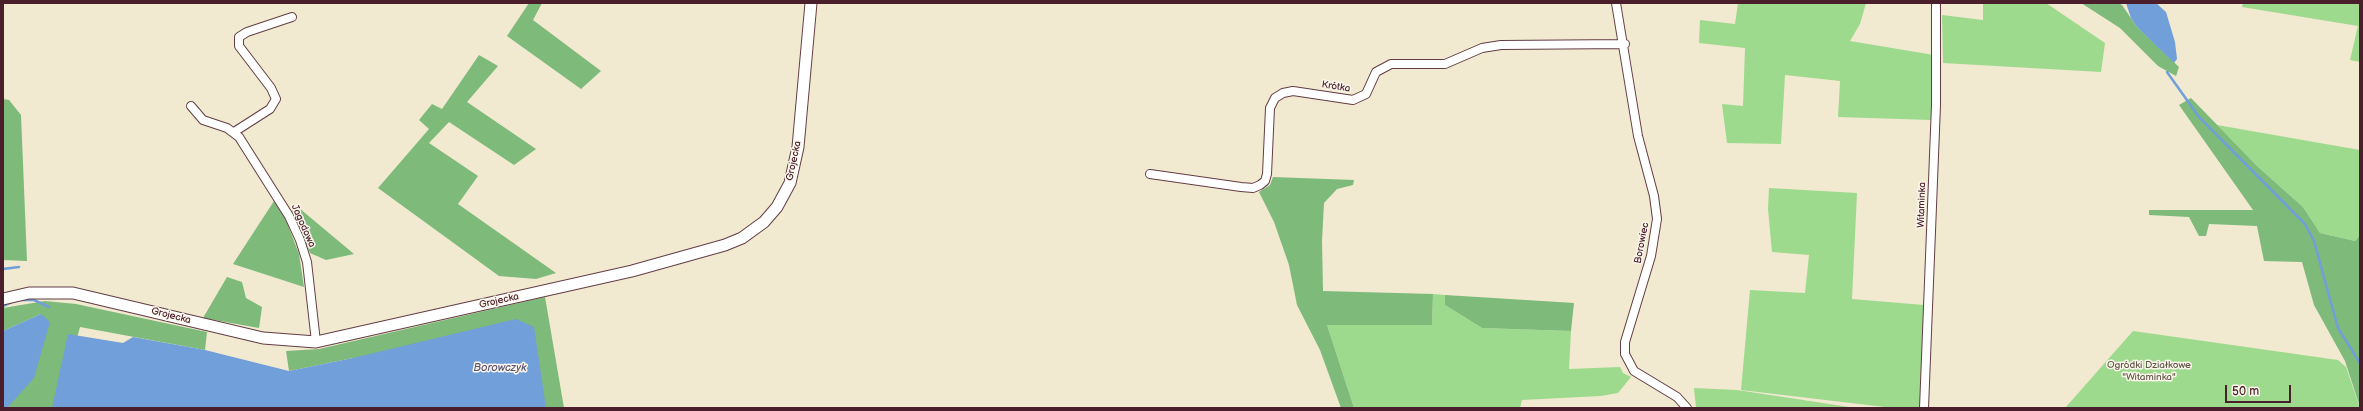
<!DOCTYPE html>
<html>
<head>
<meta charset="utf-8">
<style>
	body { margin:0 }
	#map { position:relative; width:2363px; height:411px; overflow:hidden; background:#f1e9d0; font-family:"Balsamiq Sans",sans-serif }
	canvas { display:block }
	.frame { position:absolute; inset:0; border:4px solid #4a1f2b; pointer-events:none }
	.scale { position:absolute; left:2225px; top:385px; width:66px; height:18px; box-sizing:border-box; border:2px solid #4a1f2b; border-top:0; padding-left:5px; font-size:12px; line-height:14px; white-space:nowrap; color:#4a1f2b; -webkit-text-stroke:3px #fbf7ec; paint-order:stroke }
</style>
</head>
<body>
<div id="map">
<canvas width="2363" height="411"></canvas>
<div class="frame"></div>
<div class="scale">50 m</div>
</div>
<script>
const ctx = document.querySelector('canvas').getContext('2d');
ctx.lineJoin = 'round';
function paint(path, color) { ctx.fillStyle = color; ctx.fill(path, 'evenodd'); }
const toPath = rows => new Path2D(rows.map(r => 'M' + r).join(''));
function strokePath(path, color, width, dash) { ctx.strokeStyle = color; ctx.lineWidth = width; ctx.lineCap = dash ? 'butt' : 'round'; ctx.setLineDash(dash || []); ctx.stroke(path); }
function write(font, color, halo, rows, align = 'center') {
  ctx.font = font + ' "Balsamiq Sans",sans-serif'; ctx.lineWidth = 3; ctx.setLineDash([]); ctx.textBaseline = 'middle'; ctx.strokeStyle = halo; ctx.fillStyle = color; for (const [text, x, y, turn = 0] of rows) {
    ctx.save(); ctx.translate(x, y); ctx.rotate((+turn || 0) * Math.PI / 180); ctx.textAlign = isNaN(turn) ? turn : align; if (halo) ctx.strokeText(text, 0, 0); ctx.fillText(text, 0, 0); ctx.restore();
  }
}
const green = toPath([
	[1738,3,1866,3,1860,24,1850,41,1934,55,1931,120,1838,117,1840,81,1785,75,1781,144,1727,143,1722,104,1743,106,1745,48,1699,43,1700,20,1735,24],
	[1983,3,2046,3,2105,43,2101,72,1943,63,1942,15,1983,20],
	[2243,3,2360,3,2360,62,2350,60,2358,26,2242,7],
	[2217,125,2360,150,2360,235,2355,241,2320,233,2303,207,2257,166],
	[1769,188,1857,193,1852,299,1924,305,1921,408,1893,408,1741,390,1750,290,1805,293,1809,255,1772,252,1768,209],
	[1433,294,1445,295,1445,305,1482,328,1571,331,1569,369,1620,367,1623,373,1631,377,1618,393,1601,396,1522,400,1520,408,1354,408,1327,325,1432,325],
	[2133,331,2338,360,2346,367,2360,408,2065,408],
	[1694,388,1737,390,1856,408,1696,408]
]);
const forest = toPath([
	[529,3,542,3,533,20,601,71,581,89,507,36],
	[2081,3,2119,3,2122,5,2137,27,2179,67,2176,76,2158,66,2120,28],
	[479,55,498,66,467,102,536,149,514,165,449,122,429,143,478,176,458,204,556,273,536,279,499,276,378,188,429,129,419,120,432,104,442,109],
	[2191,98,2257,166,2303,207,2320,233,2355,241,2360,235,2360,407,2345,361,2314,305,2302,262,2264,261,2257,226,2209,224,2206,236,2199,236,2189,217,2149,215,2149,210,2253,210,2179,105],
	[3,99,9,100,21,115,27,261,3,260],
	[1273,177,1354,180,1353,185,1337,189,1324,203,1322,241,1323,291,1433,294,1432,325,1327,325,1354,408,1341,408,1320,350,1297,305,1289,265,1274,222,1259,192,1270,185],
	[274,201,286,220,299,254,304,287,233,264],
	[299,208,354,254,326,260,310,253,292,211],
	[227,277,242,282,246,298,262,307,259,328,203,318],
	[1445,295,1574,303,1571,331,1482,328,1445,305],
	[545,297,564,408,543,408,353,358,289,371,286,351,319,349],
	[45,301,76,304,207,332,205,350,80,327,58,408,7,408,41,314,3,331,3,308]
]);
const water = toPath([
	[2126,3,2156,3,2166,12,2175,42,2177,59,2174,63,2137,27,2131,18],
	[41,314,50,322,34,378,7,408,3,408,3,331],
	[516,319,534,327,546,408,52,408,68,334,123,343,133,337,205,350,289,371,353,358]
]);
const stream = toPath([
	[2167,72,2199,117,2305,224,2314,241,2338,328,2360,363],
	[3,269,19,267],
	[21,300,34,300,49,307],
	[3,306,12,302]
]);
const street = toPath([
	[1616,3,1638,136,1654,196,1657,219,1651,256,1625,342,1625,354,1634,371,1677,397,1687,408],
	[191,106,203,120,227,128,239,137,289,216,300,240,307,262,316,342],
	[234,132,270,109,276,99,271,88,239,46,239,37,247,32,292,17],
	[1150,174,1241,187,1253,188,1260,185,1265,181,1267,174,1270,108,1275,98,1283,93,1293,91,1353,100,1366,94,1376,72,1391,64,1445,64,1482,48,1501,45,1625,44],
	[1924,408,1936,105,1936,3]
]);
const secondary = toPath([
	[3,299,29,293,73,293,263,338,316,342,632,271,725,245,742,238,764,222,777,207,790,183,798,147,811,3]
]);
const streetNames = [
	["Krótka",1336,87,9],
	["Grojecka",794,161,-78],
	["Witaminka",1922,205,-88],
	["Jagodowa",303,226,66],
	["Borowiec",1642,243,-79],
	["Grojecka",499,301,-13],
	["Grojecka",171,316,14]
];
const parkNames = [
	["Ogródki Działkowe",2149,365],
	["\"Witaminka\"",2149,377]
];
const waterNames = [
	["Borowczyk",500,368]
];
paint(green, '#9eda8e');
paint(forest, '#7eba79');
paint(water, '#709fd9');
strokePath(stream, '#709fd9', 2.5);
strokePath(street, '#633d44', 10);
strokePath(secondary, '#633d44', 13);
strokePath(street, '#fff', 8);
strokePath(secondary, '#fff', 11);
write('10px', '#4a1f2b', '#fbf7ec', streetNames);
write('10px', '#635749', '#fbf7ec', parkNames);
write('italic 11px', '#595271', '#fbf7ec', waterNames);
</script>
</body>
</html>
